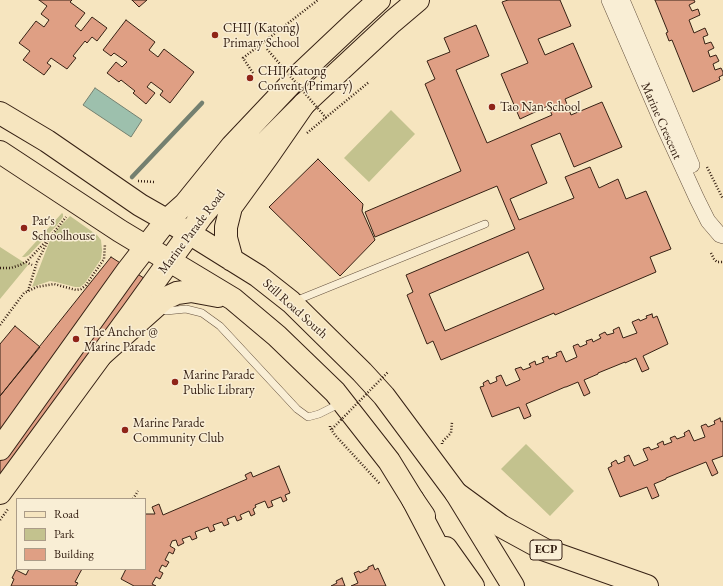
<!DOCTYPE html>
<html>
<head>
<meta charset="utf-8">
<style>
	body { margin:0 }
	#map { position:relative; width:723px; height:586px; overflow:hidden; background:#f6e5bf; font-family:"EB Garamond",serif }
	canvas { display:block }
	.legend { position:absolute; left:16px; top:498px; width:130px; height:72px; box-sizing:border-box; background:#f9eed5; border:1px solid #ab9c88; margin:0; padding:5px 7px; list-style:none; font-size:12px; color:#362114 }
	.legend li { display:flex; align-items:center; gap:8px; height:20px }
	.legend b { width:20px; border:1px solid #ab9c88 }
</style>
</head>
<body>
<div id="map">
<canvas width="723" height="586"></canvas>
<ul class="legend">
<li><b style="height:5px;background:#f6e5bf"></b>Road</li>
<li><b style="height:11px;background:#c3c28e"></b>Park</li>
<li><b style="height:11px;background:#df9f84"></b>Building</li>
</ul>
</div>
<script>
const ctx = document.querySelector('canvas').getContext('2d');
ctx.lineJoin = 'round';
function paint(path, color) { ctx.fillStyle = color; ctx.fill(path, 'evenodd'); }
const toPath = rows => new Path2D(rows.map(r => 'M' + r).join(''));
function strokePath(path, color, width, dash) { ctx.strokeStyle = color; ctx.lineWidth = width; ctx.lineCap = dash ? 'butt' : 'round'; ctx.setLineDash(dash || []); ctx.stroke(path); }
function write(font, color, halo, rows, align = 'center') {
  ctx.font = font + ' "EB Garamond",serif'; ctx.lineWidth = 3; ctx.setLineDash([]); ctx.textBaseline = 'middle'; ctx.strokeStyle = halo; ctx.fillStyle = color; for (const [text, x, y, turn = 0] of rows) {
    ctx.save(); ctx.translate(x, y); ctx.rotate((+turn || 0) * Math.PI / 180); ctx.textAlign = isNaN(turn) ? turn : align; if (halo) ctx.strokeText(text, 0, 0); ctx.fillText(text, 0, 0); ctx.restore();
  }
}
const green = toPath([
	[391,110,415,134,369,182,344,158],
	[62,213,63,214,63,217,57,225,29,255,25,257,22,257],
	[70,216,97,235,101,240,102,250,101,259,85,283,80,287,75,287,56,282,50,281,32,287,52,235],
	[0,247,28,265,0,299],
	[526,444,574,491,550,516,501,469]
]);
const water = toPath([
	[95,88,142,120,131,137,83,105,95,88]
]);
const stream = toPath([
	[132,177,202,103]
]);
const building = toPath([
	[39,0,72,0,70,2,85,13,75,26,81,31,92,17,107,28,97,41,92,37,87,43,85,41,73,56,76,58,67,69,51,58,47,63,51,66,44,75,23,60,30,51,19,43,36,21,44,27,49,20,41,14,47,6,39,0],
	[132,0,147,0,139,7,132,0],
	[508,0,560,0,571,26,538,39,545,55,573,43,592,87,565,99,571,115,602,102,622,147,574,167,560,133,531,145,547,183,510,199,519,220,574,198,565,177,590,167,599,188,618,179,626,199,646,191,671,249,650,257,656,272,555,315,554,313,441,360,433,341,427,344,407,295,413,292,406,275,515,229,497,186,375,237,365,212,461,171,425,84,435,79,427,61,450,52,444,38,476,25,489,56,456,70,487,143,552,115,548,106,520,119,501,74,528,63,502,2,508,0],
	[528,252,544,289,445,331,429,294,528,252],
	[655,0,694,0,695,2,689,5,692,11,698,9,700,15,689,20,694,33,705,28,708,35,703,37,705,44,711,42,714,48,708,51,710,57,716,55,719,61,713,64,715,70,721,68,723,72,723,75,719,77,720,80,693,92,672,40,669,41,666,33,668,32,655,0],
	[126,20,155,42,149,50,158,57,164,49,194,72,170,103,160,95,163,91,151,82,147,87,155,93,146,104,133,93,135,91,121,80,119,82,107,73,116,62,122,67,127,62,114,53,111,56,103,50,126,20],
	[318,159,363,204,362,211,375,240,340,276,269,207,318,159],
	[111,257,150,282,0,480,0,396,111,257],
	[652,314,653,318,657,316,668,344,643,356,649,369,642,372,636,358,625,363,625,362,598,373,598,374,584,380,590,393,584,396,578,382,566,387,565,387,526,404,531,416,524,419,519,407,492,417,480,387,484,386,483,383,488,380,490,384,497,381,496,377,501,375,506,386,520,380,515,369,521,367,523,370,531,367,529,364,535,361,536,365,544,362,542,358,548,356,549,359,557,356,556,353,561,351,566,362,577,357,573,346,578,344,580,347,587,344,586,341,592,339,593,342,601,338,599,335,605,332,607,335,614,333,613,330,619,327,623,338,637,333,632,322,639,319,640,321,647,318,646,316,652,314],
	[15,326,40,347,0,396,0,344,15,326],
	[720,418,721,422,723,421,723,456,712,460,718,473,712,476,706,462,666,478,666,479,654,484,659,496,652,499,647,487,620,497,608,468,612,466,611,463,616,460,618,464,625,461,624,457,629,455,634,466,648,460,643,449,649,447,651,450,659,447,657,444,663,441,664,445,672,442,670,438,675,436,677,439,685,436,684,433,689,430,694,441,705,437,701,426,706,424,708,427,715,424,714,421,720,418],
	[279,466,290,493,285,495,287,500,283,502,281,497,271,501,273,506,268,508,265,501,255,505,256,507,253,509,255,514,251,516,249,511,240,515,242,519,237,521,235,516,227,519,229,524,224,526,222,522,213,525,215,530,210,532,208,527,195,532,197,538,192,540,190,536,182,539,184,543,178,546,176,540,172,541,170,546,175,549,173,554,169,552,165,560,169,562,166,567,162,565,159,571,163,573,160,579,156,577,152,584,156,586,134,586,121,579,126,569,145,569,145,514,155,514,152,507,159,504,163,515,247,479,245,475,251,472,253,477,279,466],
	[373,565,375,570,378,568,386,586,351,586,358,583,354,573,359,571,360,573,368,569,368,567,373,565],
	[29,569,82,569,75,582,78,583,76,586,11,586,14,579,12,578,16,570,26,575,29,569],
	[342,578,345,586,331,586,337,583,336,581,342,578]
]);
const path = toPath([
	[253,73,243,58,318,0],
	[307,133,369,82],
	[707,167,723,199],
	[138,181,155,182],
	[711,253,714,259,717,262,723,262],
	[26,262,32,265],
	[0,268,11,268,20,265,26,262,33,255,51,236,66,217],
	[28,291,37,262,49,239],
	[0,325,24,293,37,287,54,284,76,290,81,289,86,285,104,259,105,244],
	[330,426,330,428,335,435,380,484],
	[442,444,442,442,451,433,452,422],
	[133,499,138,491],
	[0,520,8,509]
]);
const service = toPath([
	[295,301,485,224],
	[166,311,186,309,202,313,220,326,297,409,308,417,319,414,341,403]
]);
const minor = toPath([
	[609,0,664,127,697,199,708,221,720,235,723,236],
	[622,0,692,165]
]);
const primary = toPath([
	[0,449,128,270,166,221,185,204,232,146,301,73,355,22,379,0],
	[0,493,132,313,201,217,251,157,304,104,392,22,418,0]
]);
const trunk = toPath([
	[0,113,47,141,140,205,189,233,258,276,291,302,362,372,384,396,456,493,513,586],
	[0,152,120,231,233,299,277,336,335,392,389,461,413,500,424,516],
	[232,260,226,238,226,227,231,207,268,156,304,104],
	[100,356,164,299,177,293,191,291,218,296],
	[446,548,473,586]
]);
const motorway = toPath([
	[456,493,501,526,545,550,647,586],
	[413,500,458,586]
]);
const pathBridge = toPath([
	[267,49,327,119],
	[332,429,388,372]
]);
const markers = [
	[215,35,4,"#8f2418"],
	[250,78,4,"#8f2418"],
	[492,107,4,"#8f2418"],
	[24,228,4,"#8f2418"],
	[76,339,4,"#8f2418"],
	[175,382,4,"#8f2418"],
	[125,430,4,"#8f2418"]
];
const shields = [
	[546,550,32]
];
const shieldNames = [
	["ECP",546,550]
];
const poiNames = [
	["CHIJ (Katong)",223,28],
	["Primary School",223,43],
	["CHIJ Katong",258,71],
	["Convent (Primary)",258,86],
	["Tao Nan School",500,107],
	["Pat's",32,221],
	["Schoolhouse",32,236],
	["The Anchor @",84,332],
	["Marine Parade",84,347],
	["Marine Parade",183,375],
	["Public Library",183,390],
	["Marine Parade",133,423],
	["Community Club",133,438]
];
const streetNames = [
	["Marine Crescent",661,121,66],
	["Marine Parade Road",192,232,-53],
	["Still Road South",295,309,42]
];
paint(green, '#c3c28e');
paint(water, '#9dc0ad');
strokePath(water, '#748070', 1);
strokePath(stream, '#748070', 4.5);
paint(building, '#df9f84');
strokePath(building, '#362114', 1);
strokePath(service, '#66523f', 8);
strokePath(minor, '#66523f', 16);
strokePath(primary, '#362114', 24);
strokePath(trunk, '#362114', 24);
strokePath(motorway, '#362114', 24);
strokePath(path, '#362114', 2.5, [1, 2]);
strokePath(service, '#f9eed5', 7);
strokePath(minor, '#f9eed5', 15);
strokePath(primary, '#f6e5bf', 22);
strokePath(trunk, '#f6e5bf', 22);
strokePath(motorway, '#f6e5bf', 22);
strokePath(pathBridge, '#362114', 2.5, [1, 2]);
for (const [x, y, r, color] of markers) { const dot = new Path2D(); dot.arc(x, y, r, 0, 2 * Math.PI); ctx.fillStyle = color; ctx.fill(dot); strokePath(dot, '#f9eed5', 1.5); }
for (const [x, y, w] of shields) { const box = new Path2D(); box.roundRect(x - w / 2, y - 10, w, 20, 3); ctx.fillStyle = '#f9eed5'; ctx.fill(box); strokePath(box, '#362114', 1); }
write('bold 12px', '#362114', null, shieldNames);
write('13px', '#362114', '#f9eed5', poiNames, 'left');
write('13px', '#362114', '#f9eed5', streetNames);
</script>
</body>
</html>
